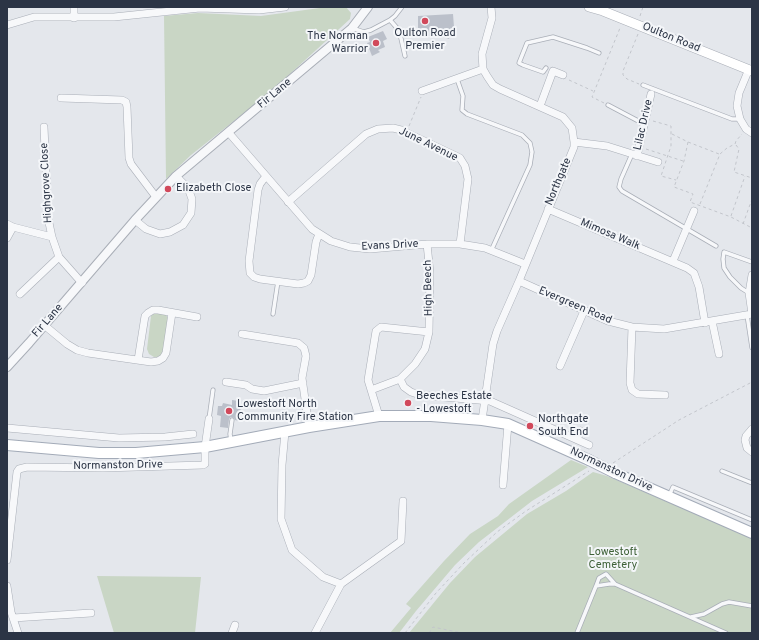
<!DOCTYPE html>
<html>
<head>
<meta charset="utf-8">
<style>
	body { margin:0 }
	#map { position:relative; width:759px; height:640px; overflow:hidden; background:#e4e7ec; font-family:Overpass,sans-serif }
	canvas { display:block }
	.frame { position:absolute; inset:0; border:8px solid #2b3445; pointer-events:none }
</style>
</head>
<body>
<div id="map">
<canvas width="759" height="640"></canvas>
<div class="frame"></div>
</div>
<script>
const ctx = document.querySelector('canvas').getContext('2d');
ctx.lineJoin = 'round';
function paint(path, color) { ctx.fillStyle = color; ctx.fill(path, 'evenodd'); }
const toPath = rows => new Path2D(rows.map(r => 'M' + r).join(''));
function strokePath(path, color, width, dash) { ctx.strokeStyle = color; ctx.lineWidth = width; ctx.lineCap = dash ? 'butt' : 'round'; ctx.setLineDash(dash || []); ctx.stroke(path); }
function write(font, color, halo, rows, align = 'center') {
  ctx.font = font + ' Overpass,sans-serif'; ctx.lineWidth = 4; ctx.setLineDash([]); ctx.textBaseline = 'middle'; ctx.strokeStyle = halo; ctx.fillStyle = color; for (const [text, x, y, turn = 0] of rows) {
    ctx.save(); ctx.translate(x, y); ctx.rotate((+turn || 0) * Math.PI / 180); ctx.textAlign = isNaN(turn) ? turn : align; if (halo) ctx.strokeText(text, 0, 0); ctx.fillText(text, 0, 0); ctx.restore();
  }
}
const green = toPath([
	[327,7,346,7,351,13,350,19,268,94,191,155,166,179,164,16,198,13,261,16],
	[155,313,165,314,169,319,164,351,160,356,157,357,154,357,149,354,147,349,151,316],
	[571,460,588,467,532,501,479,542,455,565,416,611,399,633,390,633,411,608,406,604,444,561,470,534,498,516,509,504],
	[593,472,607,476,752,538,752,633,409,633,450,583,475,557,527,514,566,491],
	[97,576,201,577,195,633,114,633]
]);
const building = toPath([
	[453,14,454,27,449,39,441,36,418,36,418,16],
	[383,31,387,39,383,41,385,47,378,50,380,52,372,56,367,43,370,42,368,37],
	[232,400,239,401,238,405,241,406,239,421,235,420,234,418,231,417,229,419,228,428,220,427,221,416,217,415,218,406,222,406,223,403,232,405]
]);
const path = toPath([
	[640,16,643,7],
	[638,34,623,71,623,75,627,79,639,84],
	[569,80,593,91],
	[604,103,592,97,620,28],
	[653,121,671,126,671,146,661,176,676,180],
	[409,126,421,97],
	[672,134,688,142,719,154],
	[688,142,684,161,674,187,693,194,690,202,731,217,752,228],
	[736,145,739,149,734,172,752,178],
	[646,149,683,161],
	[700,204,720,154,727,148,735,144,736,141,742,134],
	[731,216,745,176],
	[743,224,752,199],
	[613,463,679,420,752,382],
	[405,633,436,593,464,563,497,532,526,511,589,471],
	[429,633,433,627,462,633]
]);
const service = toPath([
	[390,20,397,28,400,34,405,56],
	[352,28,364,32,371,30,390,20,395,16,402,7],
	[546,68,543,72,523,65,519,63,527,43,553,37,587,48,599,53],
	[457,79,463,96,462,110,467,114,522,135,530,143,532,152,530,165,491,251],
	[643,85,732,119,740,119],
	[608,105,644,124],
	[632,154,621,179,619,187,622,191,716,246],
	[749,293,741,288,730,277,724,268,723,259,724,252,752,262],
	[273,314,278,281],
	[747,315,752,348],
	[209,419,213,390],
	[231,441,230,434,232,420],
	[722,471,752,483],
	[669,496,673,487,752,520],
	[596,586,599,578,606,574,615,584],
	[691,617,704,614,722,604,729,602,752,606],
	[577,633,596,586,609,584,615,584,726,633]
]);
const minor = toPath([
	[74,7,74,18],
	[7,25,34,17,114,17,200,8,259,10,285,7],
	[749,69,739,93,737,106,740,119,746,129,752,133],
	[422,91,483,69],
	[61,98,122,100,126,102,127,107,129,158,131,164,156,197],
	[540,106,553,71,563,75],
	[44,127,48,218,52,237,59,257,82,283],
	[229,133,312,229,331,241,350,247,370,249,427,244,460,244,485,248,525,264],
	[574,142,607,146,658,162],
	[637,156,651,94],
	[266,176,260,184,258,190,249,261,250,273,254,277,260,279,298,284,304,283,308,281,311,275,316,242,319,234],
	[288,202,366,134,378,129,393,128,401,130,454,155,460,158,465,166,468,179,460,244],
	[548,209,687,268,694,273,699,287,705,323],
	[135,220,146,229,160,234,170,232,183,225,191,213,192,199,188,188,176,176],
	[7,224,13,227,52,237],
	[7,238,13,227],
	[673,261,694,211],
	[519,281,608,321,632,327,664,329,752,314],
	[20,294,59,257],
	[752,314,749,293,752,275],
	[712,321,719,354],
	[44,325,67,344,77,350,88,353,151,362,158,361,163,358,166,353,172,313],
	[632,327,630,383,632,390,638,394,665,395],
	[242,334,298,343,304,348,306,356,302,378,309,427],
	[138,360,145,316,148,313,153,310,158,310,197,317],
	[560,366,584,311],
	[400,379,404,387,411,392,420,395,490,401,589,445],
	[226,382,246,385,252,389,264,391,303,383],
	[371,390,400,379,415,364,425,349,429,332,430,273,427,244],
	[379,416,368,380,376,331,381,327,429,332],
	[482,420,493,344,497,331,519,281,574,147,574,142,572,128,563,117,500,89,493,85,487,76,483,69,482,54,492,18,491,7],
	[7,428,119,438,165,437,193,434],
	[752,429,746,436,745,440,747,448,752,452],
	[285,432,282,465,281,519,292,550,323,577,341,584,401,541,403,501],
	[577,439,581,431],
	[503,485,508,424],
	[7,560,17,472,19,469,27,467,103,468,203,465,205,464,205,447,209,419],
	[7,586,11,612,18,633],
	[13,618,91,613],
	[232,633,235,625],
	[315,633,341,584]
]);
const tertiary = toPath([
	[7,367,29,343,135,220,176,176,352,28,368,7]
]);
const secondary = toPath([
	[589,7,603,11,752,71]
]);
const primary = toPath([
	[7,445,99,453,136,453,205,447,309,427,379,416,431,416,482,420,508,424,589,460],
	[615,473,752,533]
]);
const primaryBridge = toPath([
	[589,460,615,473]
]);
const markers = [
	[425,21,4,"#d1495b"],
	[376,43,4,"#d1495b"],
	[168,189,4,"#d1495b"],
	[408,403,4,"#d1495b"],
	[229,411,4,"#d1495b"],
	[530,426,4,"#d1495b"]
];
const poiNames = [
	["Oulton Road",425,34,"center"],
	["Premier",425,47,"center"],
	["The Norman",368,37,"right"],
	["Warrior",368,50,"right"],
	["Elizabeth Close",176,189],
	["Beeches Estate",416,397],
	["- Lowestoft",416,410],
	["Lowestoft North",237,405],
	["Community Fire Station",237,418],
	["Northgate",538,420],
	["South End",538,433]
];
const streetNames = [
	["Oulton Road",671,38,22],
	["Fir Lane",275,94,-40],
	["Lilac Drive",644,125,-77],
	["June Avenue",428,145,26],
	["Northgate",559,182,-67],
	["Highgrove Close",47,183,-93],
	["Mimosa Walk",610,235,23],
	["Evans Drive",390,246,-3],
	["High Beech",429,288,-91],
	["Evergreen Road",575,306,23],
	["Fir Lane",48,321,-49],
	["Normanston Drive",118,466,-1],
	["Normanston Drive",611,470,25]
];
const parkNames = [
	["Lowestoft",613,553],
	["Cemetery",613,566]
];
paint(green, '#c9d6c5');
paint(building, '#bbc0ca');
strokePath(service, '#a9aeb7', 5);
strokePath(minor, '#a9aeb7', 8);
strokePath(tertiary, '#a9aeb7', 10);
strokePath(secondary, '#a9aeb7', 10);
strokePath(primary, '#a3abb8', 12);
strokePath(path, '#c2c5cb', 1, [3, 3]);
strokePath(service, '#f7f8fa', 3.5);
strokePath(minor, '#f7f8fa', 7);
strokePath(tertiary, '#f7f8fa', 8);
strokePath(secondary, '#fff', 9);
strokePath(primary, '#fff', 10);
strokePath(primaryBridge, '#a3abb8', 12, []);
strokePath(primaryBridge, '#fff', 10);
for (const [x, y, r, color] of markers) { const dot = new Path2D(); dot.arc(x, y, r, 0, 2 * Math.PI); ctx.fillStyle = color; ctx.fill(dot); strokePath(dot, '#f4f6f9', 1.5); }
write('11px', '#2b3445', '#f4f6f9', poiNames, 'left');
write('11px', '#2b3445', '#f4f6f9', streetNames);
write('11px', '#3f6138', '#f4f6f9', parkNames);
</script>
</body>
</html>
